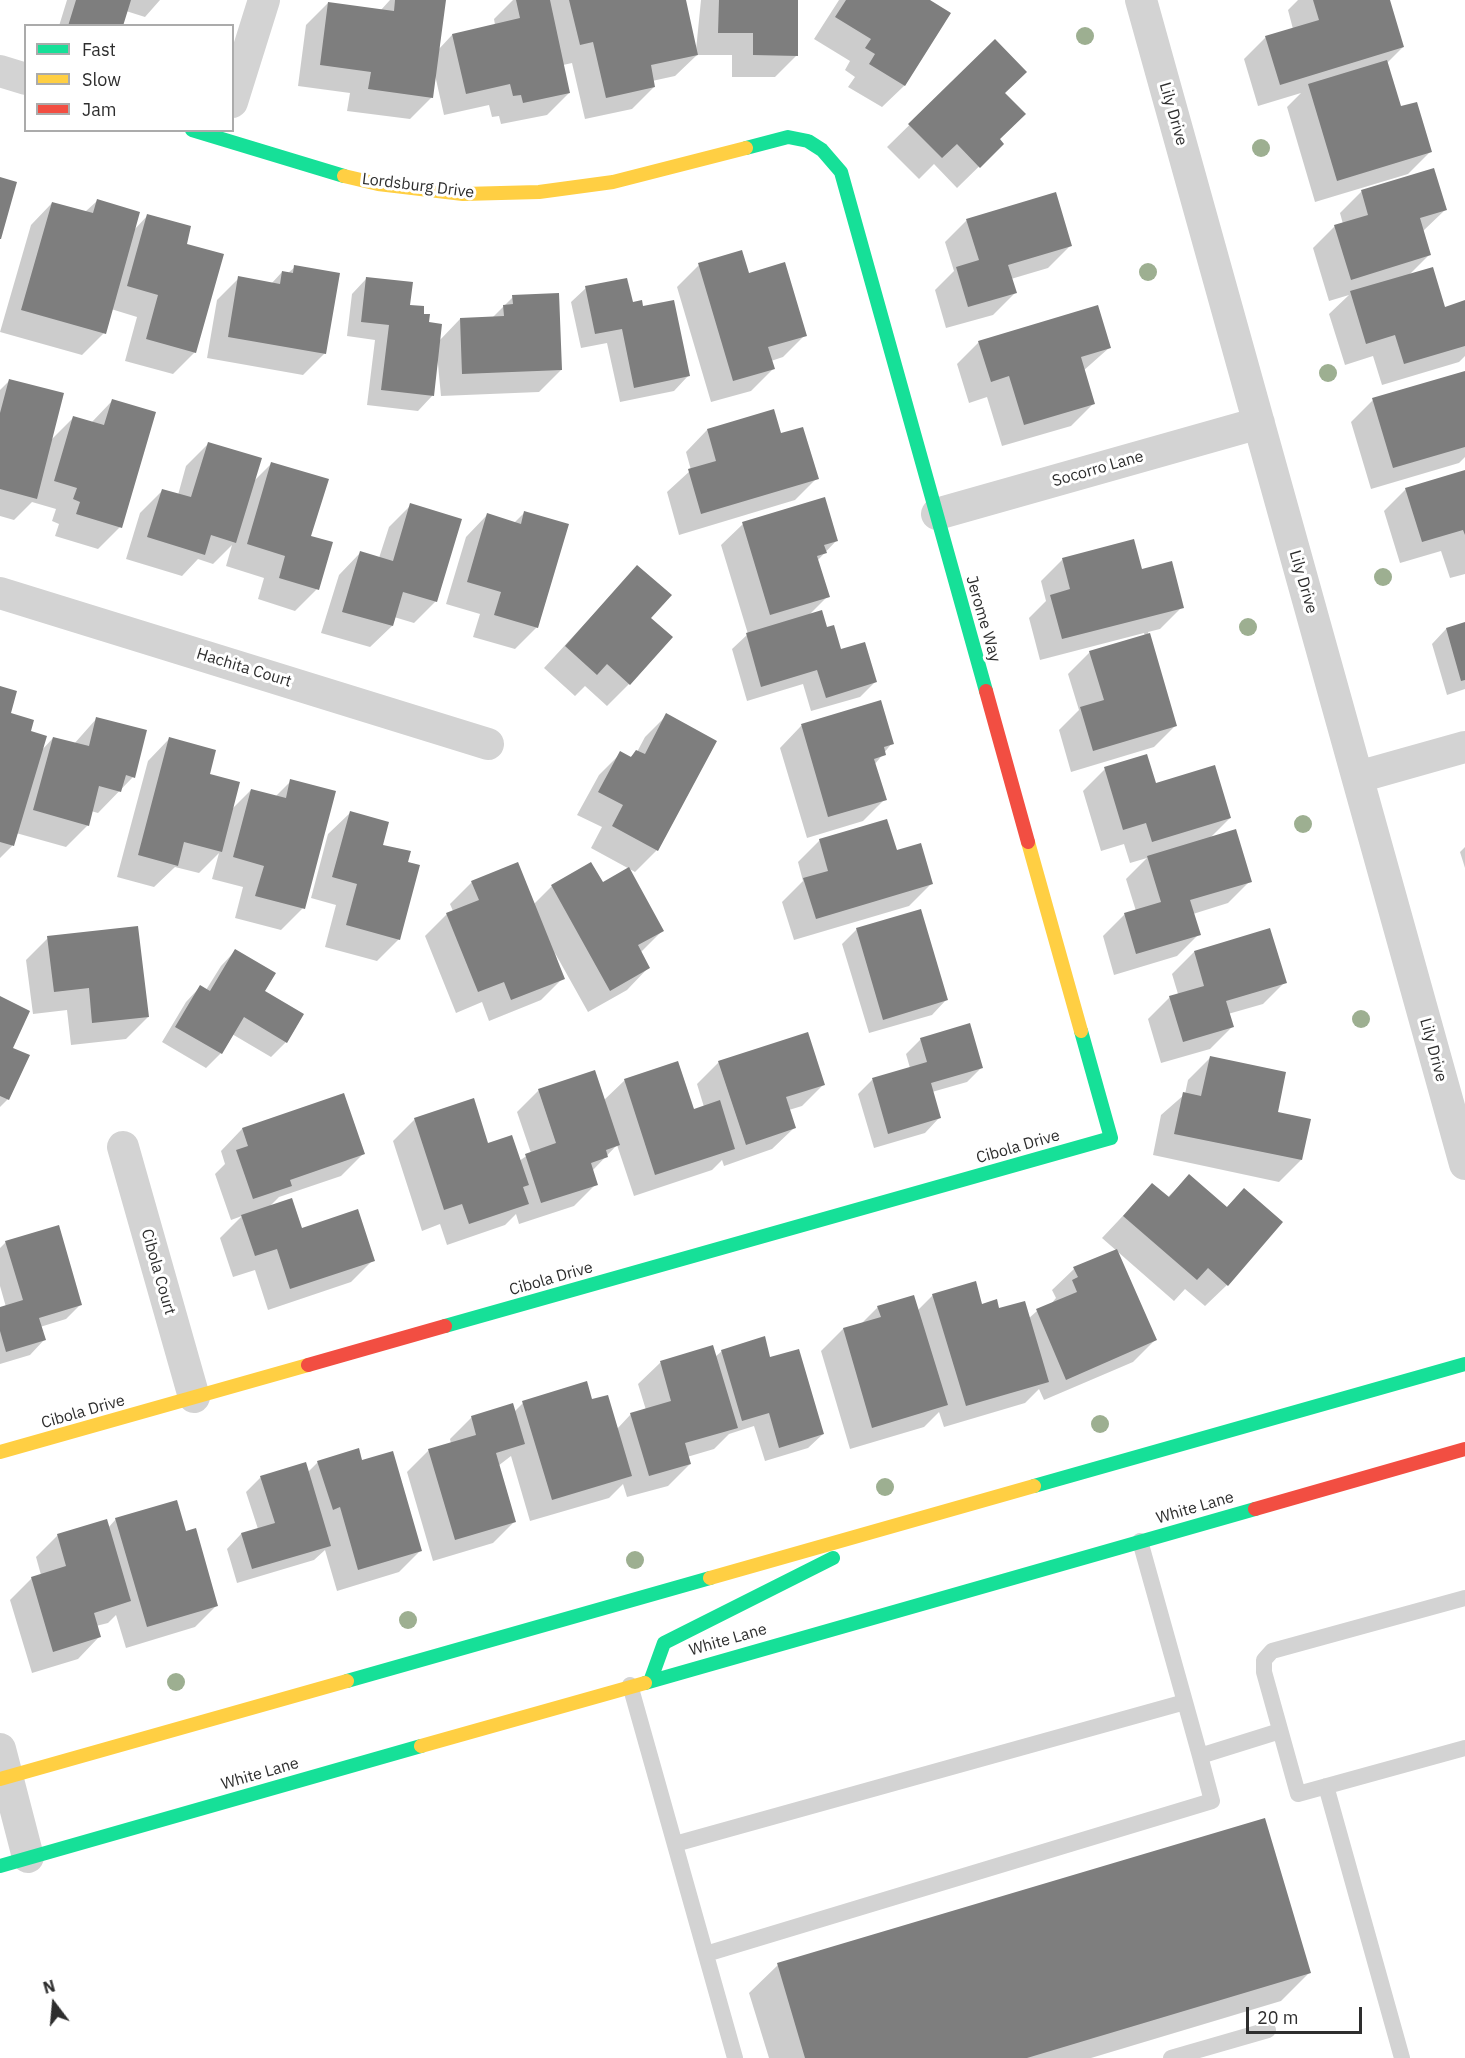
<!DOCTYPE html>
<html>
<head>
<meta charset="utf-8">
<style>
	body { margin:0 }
	#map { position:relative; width:1465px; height:2058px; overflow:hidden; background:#fff; font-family:"IBM Plex Sans",sans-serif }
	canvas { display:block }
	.legend { position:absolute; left:24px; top:24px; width:210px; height:108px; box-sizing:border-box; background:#fff; border:2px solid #ababab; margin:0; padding:8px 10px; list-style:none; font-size:18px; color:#2e2e2e }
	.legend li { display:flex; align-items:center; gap:12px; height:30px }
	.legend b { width:30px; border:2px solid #ababab }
	.north { position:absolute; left:24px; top:1974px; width:60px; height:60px; -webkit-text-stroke:4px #fff; paint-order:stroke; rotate:344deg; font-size:16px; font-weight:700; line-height:24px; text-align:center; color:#2e2e2e }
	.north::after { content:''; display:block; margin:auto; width:21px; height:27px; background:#2e2e2e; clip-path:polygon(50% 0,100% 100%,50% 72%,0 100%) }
	.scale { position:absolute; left:1246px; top:2007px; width:116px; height:27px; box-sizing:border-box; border:3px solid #2e2e2e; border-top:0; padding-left:8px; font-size:18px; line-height:21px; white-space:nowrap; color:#2e2e2e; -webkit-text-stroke:4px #fff; paint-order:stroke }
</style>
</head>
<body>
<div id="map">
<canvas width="1465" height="2058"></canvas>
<ul class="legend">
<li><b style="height:8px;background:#16e098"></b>Fast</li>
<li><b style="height:8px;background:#ffcf43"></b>Slow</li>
<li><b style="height:8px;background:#f24e42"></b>Jam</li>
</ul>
<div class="north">N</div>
<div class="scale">20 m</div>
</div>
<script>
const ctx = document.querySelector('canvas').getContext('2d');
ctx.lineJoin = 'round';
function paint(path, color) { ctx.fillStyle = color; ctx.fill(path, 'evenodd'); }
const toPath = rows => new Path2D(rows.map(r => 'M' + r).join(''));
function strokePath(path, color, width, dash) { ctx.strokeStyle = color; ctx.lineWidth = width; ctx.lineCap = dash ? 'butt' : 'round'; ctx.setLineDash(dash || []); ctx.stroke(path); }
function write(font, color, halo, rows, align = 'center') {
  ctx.font = font + ' "IBM Plex Sans",sans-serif'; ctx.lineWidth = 6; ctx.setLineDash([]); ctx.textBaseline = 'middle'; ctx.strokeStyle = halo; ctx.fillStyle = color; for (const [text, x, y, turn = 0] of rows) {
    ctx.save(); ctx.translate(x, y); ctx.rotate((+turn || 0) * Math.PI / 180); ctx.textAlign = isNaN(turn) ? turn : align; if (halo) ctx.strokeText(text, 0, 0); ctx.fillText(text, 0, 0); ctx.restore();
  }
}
const shadow = toPath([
	[67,0,160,0,145,17,126,11,122,26,59,26],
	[390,0,444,0,438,50,452,35,495,25,494,19,513,0,684,0,696,50,701,0,797,0,797,55,775,77,732,77,732,55,697,55,675,76,652,81,654,87,632,109,585,119,572,63,563,65,569,93,547,115,501,124,499,116,492,117,489,105,444,115,435,75,432,97,410,119,347,111,350,93,298,86,306,25,328,3,380,11],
	[839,0,927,0,904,86,882,107,848,87,855,77,845,70,850,61,814,39],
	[1298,0,1389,0,1403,47,1387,63,1400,108,1430,152,1408,174,1315,202,1287,107,1301,93,1258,106,1244,59,1266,37,1293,29,1288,10],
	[995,41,1003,93,998,140,1002,144,957,188,934,164,919,179,887,147],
	[1362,191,1445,210,1422,232,1429,255,1408,276,1444,308,1465,302,1465,356,1459,362,1382,385,1373,356,1345,365,1329,314,1349,295,1329,301,1313,248,1335,226,1343,224,1340,213],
	[97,201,134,230,148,215,185,245,195,352,173,374,125,361,137,317,111,309,104,333,82,355,0,332,31,225,52,203,85,212],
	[967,220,1070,246,1048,268,1011,279,1015,293,993,315,946,328,935,290,954,271,945,242],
	[699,265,748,275,805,335,783,357,771,361,773,369,751,391,711,402,677,287],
	[295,267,325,353,303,375,207,358,217,300,239,278,271,284,282,272,288,273],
	[366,279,422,315,439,341,460,319,492,318,513,297,561,370,539,392,441,396,437,354,432,396,418,411,367,405,375,340,347,336,352,294],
	[586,288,642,308,688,376,674,391,620,402,607,343,581,348,571,302],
	[979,342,1109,348,1083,371,1093,404,1071,426,1002,446,987,397,969,403,957,364],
	[1465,372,1465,457,1459,463,1371,489,1351,422,1373,400],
	[9,381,50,441,74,417,91,423,112,401,120,527,98,549,55,536,59,524,52,521,56,509,32,502,14,520,0,516,0,390],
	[707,430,780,435,817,478,795,500,679,535,667,492,691,470,686,452],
	[208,444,253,482,271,464,310,537,317,589,295,611,258,599,264,578,226,566,232,545,213,564,198,559,182,576,126,559,140,513,162,491,178,495,186,466],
	[1465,471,1465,574,1450,578,1441,551,1400,563,1384,511,1406,489],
	[411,505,436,601,414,623,394,617,392,626,370,647,321,633,339,575,360,553,379,558,389,527],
	[525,512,537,627,515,649,473,637,480,614,446,604,466,537,487,515,514,523],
	[743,524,837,540,817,561,828,596,808,616,826,629,840,651,875,682,860,697,811,711,803,684,747,701,732,649,748,634,721,545],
	[1063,559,1141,571,1182,607,1160,629,1148,632,1176,725,1154,747,1071,772,1059,730,1079,710,1068,674,1090,652,1145,636,1144,633,1040,660,1029,618,1046,601,1041,581],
	[637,567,649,619,629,684,607,706,585,686,575,696,544,668],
	[1465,624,1465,689,1447,695,1432,644,1446,629],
	[0,688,9,714,29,732,41,751,53,738,74,744,97,718,133,777,98,813,91,811,88,825,66,847,16,833,12,846,0,858],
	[880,702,892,743,875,764,885,799,863,821,807,838,780,748,801,726],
	[667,715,657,850,635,872,591,848,602,827,577,815,599,775,621,753,629,758,637,752,645,737],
	[169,739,231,810,251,790,275,797,291,781,303,908,281,930,235,918,243,887,212,879,219,853,199,873,175,867,154,887,117,877,148,761],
	[1105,769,1155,784,1230,818,1209,839,1250,881,1228,903,1193,914,1199,934,1177,956,1114,975,1103,936,1125,914,1136,911,1126,879,1147,858,1130,863,1124,844,1101,851,1083,791],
	[350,813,381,846,399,939,377,961,325,947,336,905,311,898,328,834],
	[820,840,896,852,931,884,909,906,794,940,782,902,803,881,798,862],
	[1465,847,1465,868,1460,852],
	[472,882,533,905,552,886,602,884,662,931,640,953,648,968,627,990,588,1012,555,953,563,978,541,1000,489,1021,482,1002,456,1013,425,936,447,914,453,911,450,904],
	[857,929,946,1000,932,1015,869,1033,842,944],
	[48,938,148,1017,126,1039,71,1045,67,1010,33,1014,26,960],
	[235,951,263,992,286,1042,271,1057,232,1034,221,1053,206,1068,162,1042,186,1002,200,987,206,990,221,966],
	[1194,952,1285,982,1263,1004,1228,1014,1232,1027,1210,1049,1161,1063,1148,1019,1170,997,1178,994,1172,974],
	[0,998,11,1048,8,1099,0,1107],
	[921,1039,982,1067,967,1082,932,1092,939,1118,925,1133,874,1148,858,1094,872,1080,910,1068,906,1054],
	[1210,1058,1277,1114,1301,1160,1279,1182,1153,1155,1161,1115,1185,1094,1188,1080],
	[719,1062,824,1084,802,1106,789,1110,794,1128,772,1149,724,1166,722,1160,712,1170,634,1196,617,1145,592,1171,596,1184,574,1206,519,1224,516,1214,505,1225,447,1245,440,1224,422,1231,393,1141,415,1119,487,1145,519,1161,531,1153,517,1112,539,1090,603,1101,625,1080,693,1110,704,1107,697,1084],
	[242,1129,363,1154,341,1176,279,1197,268,1208,301,1229,373,1260,351,1282,268,1310,255,1270,233,1277,220,1238,242,1216,231,1220,215,1174,225,1164,221,1151],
	[1189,1176,1226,1208,1244,1190,1227,1285,1205,1306,1185,1289,1174,1301,1102,1238,1152,1185,1167,1198],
	[6,1242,81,1304,66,1319,40,1327,44,1340,30,1355,0,1364,0,1308,6,1307,0,1286,0,1248],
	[1074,1269,1155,1340,1133,1362,1044,1400,1039,1389,1025,1403,944,1427,939,1412,924,1427,850,1449,821,1351,843,1329,861,1324,878,1307,918,1310,933,1295,1028,1319,1037,1311,1051,1304,1056,1298,1052,1290],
	[712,1347,715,1357,722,1351,769,1359,823,1434,808,1448,765,1461,754,1426,729,1434,714,1449,687,1457,690,1464,668,1486,627,1497,623,1484,609,1498,530,1521,511,1456,498,1466,515,1521,493,1543,433,1561,407,1472,429,1450,451,1444,450,1439,472,1417,514,1412,523,1403,591,1401,617,1429,631,1414,646,1410,638,1384,660,1363],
	[318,1462,361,1462,421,1550,399,1572,337,1591,325,1550,314,1560,237,1583,227,1549,241,1534,258,1529,246,1492,261,1477,307,1473],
	[116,1519,185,1533,217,1605,195,1627,126,1648,116,1615,108,1623,96,1626,99,1637,78,1659,32,1673,10,1600,32,1578,41,1575,36,1557,58,1535,108,1528],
	[778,1965,1309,1973,1281,2001,1091,2058,769,2058,749,1993]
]);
const building = toPath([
	[76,0,131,0,123,26,68,26],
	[395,0,446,0,433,98,368,89,371,72,320,65,328,2,394,11],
	[516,0,550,0,570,93,523,103,521,95,513,96,510,84,466,94,452,34,520,18],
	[569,0,686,0,698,55,651,65,655,87,606,98,593,42,580,45],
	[719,0,798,0,798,56,753,55,753,33,718,33],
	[846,0,930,0,951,13,905,86,869,64,875,54,865,48,871,39,835,17],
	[1313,0,1390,0,1404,47,1280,85,1265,36,1319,20],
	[995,39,1027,72,1005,93,1026,114,1000,139,1004,144,980,168,957,144,942,158,908,124],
	[1387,60,1401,106,1417,102,1432,152,1337,181,1308,84],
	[1434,168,1447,210,1420,218,1431,255,1351,280,1334,225,1368,215,1361,190],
	[0,177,17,182,1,239,0,239],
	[1056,192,1072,246,1008,265,1017,293,968,307,956,267,979,260,966,219],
	[97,199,140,212,106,334,21,310,52,202,93,213],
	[147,214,191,226,187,244,224,254,196,353,146,339,158,295,127,286],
	[742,250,749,273,785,262,807,336,768,347,775,369,733,381,698,263],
	[294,265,340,273,326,354,228,337,238,276,280,284,282,271,293,273],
	[1433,267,1445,307,1465,300,1465,346,1404,364,1395,335,1366,344,1350,291],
	[366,277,413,282,410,305,424,306,424,314,430,314,429,322,442,324,434,396,381,390,389,325,361,322],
	[627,278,633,302,642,300,643,306,674,300,690,376,634,388,622,329,595,334,585,286],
	[559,293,562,370,462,374,460,318,504,316,503,305,513,304,512,295],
	[1098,305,1111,348,1081,357,1095,404,1024,425,1009,376,991,382,978,341],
	[1465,371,1465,447,1393,468,1372,398],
	[9,379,64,393,37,499,0,489,0,413],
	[112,399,156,412,122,528,76,514,80,502,73,499,77,488,54,481,73,416,104,425],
	[774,409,781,433,803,427,819,479,701,514,688,469,716,461,707,429],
	[208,442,262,458,236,543,211,535,205,555,147,537,162,489,191,497],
	[271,462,329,479,311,536,333,542,319,590,279,578,285,556,247,544],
	[1465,470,1465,535,1463,530,1422,542,1405,488],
	[825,497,838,541,824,545,827,553,817,556,830,597,770,615,742,522],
	[410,503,462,519,437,602,403,592,393,626,342,612,360,551,393,561],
	[524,511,569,524,538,628,494,615,501,592,467,582,487,513,521,524],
	[1134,539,1142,569,1172,561,1184,608,1062,639,1050,595,1070,589,1062,558],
	[637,565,672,595,651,618,673,637,630,685,607,664,597,675,565,646],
	[822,610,827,627,834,625,841,649,865,642,877,682,826,698,817,670,761,687,746,633],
	[1465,622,1465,680,1461,681,1446,628],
	[1150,633,1177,726,1093,751,1080,707,1104,700,1089,651],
	[0,686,17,691,11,713,34,720,31,731,47,736,14,846,0,842],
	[881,700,894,744,884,747,886,755,874,759,887,800,828,817,801,724],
	[666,713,717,741,658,851,612,826,623,805,598,792,620,751,631,757,636,750,645,754],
	[96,717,147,730,135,778,126,775,121,792,99,786,89,826,33,810,53,737,89,746],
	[169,737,216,750,210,774,240,782,222,852,184,842,178,866,138,855],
	[1147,754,1156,783,1215,765,1231,818,1152,842,1146,823,1123,830,1104,767],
	[290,779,336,791,305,909,255,896,264,866,233,857,251,789,286,798],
	[350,811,389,822,383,845,411,851,408,862,420,865,400,940,346,925,357,884,332,877],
	[887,819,897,850,921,843,933,884,816,919,803,878,828,871,819,839],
	[1236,829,1252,882,1190,900,1201,935,1136,954,1124,913,1161,902,1147,856],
	[518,862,565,979,511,1000,504,982,478,992,446,913,479,900,471,881],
	[591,862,603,882,629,867,664,931,638,945,650,968,610,991,551,885],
	[921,909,948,1000,883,1020,856,928],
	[138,926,149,1017,92,1023,89,988,54,992,47,936],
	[1270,928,1287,983,1226,1001,1234,1027,1183,1042,1169,996,1204,986,1194,951],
	[235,949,276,973,265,991,304,1014,287,1043,244,1017,222,1054,175,1027,200,985,210,991],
	[0,996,30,1011,13,1048,30,1055,9,1100,0,1096],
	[970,1023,983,1068,931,1083,941,1118,888,1134,872,1078,927,1062,920,1038],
	[808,1032,825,1085,786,1097,796,1128,746,1145,718,1061],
	[1210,1056,1286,1072,1278,1112,1311,1119,1302,1160,1174,1134,1183,1092,1201,1096],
	[678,1061,694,1109,720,1100,735,1149,655,1175,624,1079],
	[595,1070,620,1145,606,1150,608,1157,591,1163,598,1185,541,1203,525,1154,556,1143,538,1089],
	[344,1093,365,1154,290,1180,292,1186,253,1199,236,1150,248,1146,242,1128],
	[474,1098,488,1143,512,1135,529,1185,523,1187,529,1204,469,1224,462,1204,444,1210,414,1118],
	[1189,1174,1227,1207,1244,1188,1283,1222,1228,1286,1208,1268,1197,1280,1123,1216,1152,1183,1169,1197],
	[292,1198,302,1228,358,1209,375,1261,290,1289,277,1249,255,1256,241,1215],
	[59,1225,82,1305,39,1318,46,1340,6,1352,0,1331,0,1307,23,1300,5,1241],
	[1117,1249,1157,1340,1066,1380,1036,1309,1077,1292,1072,1280,1078,1277,1073,1267],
	[976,1281,982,1304,997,1299,999,1308,1025,1301,1049,1382,966,1406,932,1294],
	[914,1295,948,1405,872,1428,843,1328,881,1317,877,1306],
	[765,1336,770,1357,799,1349,824,1434,779,1448,769,1413,742,1421,721,1350],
	[713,1345,738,1428,685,1443,691,1464,649,1476,630,1413,671,1401,660,1361],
	[587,1381,592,1399,608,1395,632,1476,552,1500,522,1401],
	[513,1403,525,1444,496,1453,516,1522,455,1540,428,1449,476,1435,471,1416],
	[359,1448,362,1460,393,1451,422,1551,358,1570,340,1507,333,1510,317,1461],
	[306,1462,331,1546,252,1569,241,1533,275,1523,260,1476],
	[177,1500,186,1531,196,1528,218,1606,147,1627,115,1518],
	[107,1519,131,1601,94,1613,101,1637,53,1652,31,1577,66,1566,57,1534],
	[1265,1818,1311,1973,1027,2058,805,2058,777,1963]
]);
const lane = toPath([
	[1140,1541,1185,1702],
	[1465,1598,1272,1651,1264,1660,1264,1672,1298,1794,1465,1748],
	[630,1685,735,2058],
	[1200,1756,1280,1731],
	[1326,1786,1402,2058],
	[675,1844,1185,1702,1200,1756,1212,1801,706,1954],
	[1171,2058,1268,2030]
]);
const street = toPath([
	[1141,0,1465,1164],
	[0,71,26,79],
	[232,102,264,0],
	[937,514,1259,423],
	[0,593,488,744],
	[1358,777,1465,747],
	[123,1147,194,1397],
	[0,1749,28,1857]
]);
const fast = toPath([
	[192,130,344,176],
	[746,148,788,137,808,141,822,150,841,172,986,691],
	[445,1326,1111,1138,1081,1031],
	[1034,1486,1465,1364],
	[651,1679,664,1643,833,1558],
	[347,1681,710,1578],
	[645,1683,1255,1509],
	[0,1866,421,1746]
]);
const slow = toPath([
	[344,176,378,184,463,194,539,192,613,182,746,148],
	[1028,842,1081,1031],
	[0,1452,308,1365],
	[710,1578,1034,1486],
	[421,1746,645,1683],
	[0,1779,347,1681]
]);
const jam = toPath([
	[986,691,1028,842],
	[308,1365,445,1326],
	[1255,1509,1465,1449]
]);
const trees = [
	[1085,36],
	[1261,148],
	[1148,272],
	[1328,373],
	[1383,577],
	[1248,627],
	[1303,824],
	[1361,1019],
	[1100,1424],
	[885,1487],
	[635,1560],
	[408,1620],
	[176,1682]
];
const streetNames = [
	["Lily Drive",1173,114,74],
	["Lordsburg Drive",418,186,7],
	["Socorro Lane",1098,469,-16],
	["Lily Drive",1303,582,74],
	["Jerome Way",983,619,74],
	["Hachita Court",244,668,17],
	["Lily Drive",1433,1050,75],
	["Cibola Drive",1018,1147,-16],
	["Cibola Court",158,1272,74],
	["Cibola Drive",551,1279,-16],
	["Cibola Drive",83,1412,-16],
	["White Lane",1195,1508,-16],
	["White Lane",728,1640,-16],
	["White Lane",260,1774,-16]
];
paint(shadow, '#0003');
paint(building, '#7e7e7e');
strokePath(lane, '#d3d3d3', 16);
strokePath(street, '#d3d3d3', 32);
strokePath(fast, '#16e098', 14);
strokePath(slow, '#ffcf43', 14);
strokePath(jam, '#f24e42', 14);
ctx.fillStyle = '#9daf91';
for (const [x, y] of trees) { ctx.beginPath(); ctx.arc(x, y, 9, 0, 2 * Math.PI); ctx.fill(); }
write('16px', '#2e2e2e', '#fff', streetNames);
</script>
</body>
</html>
